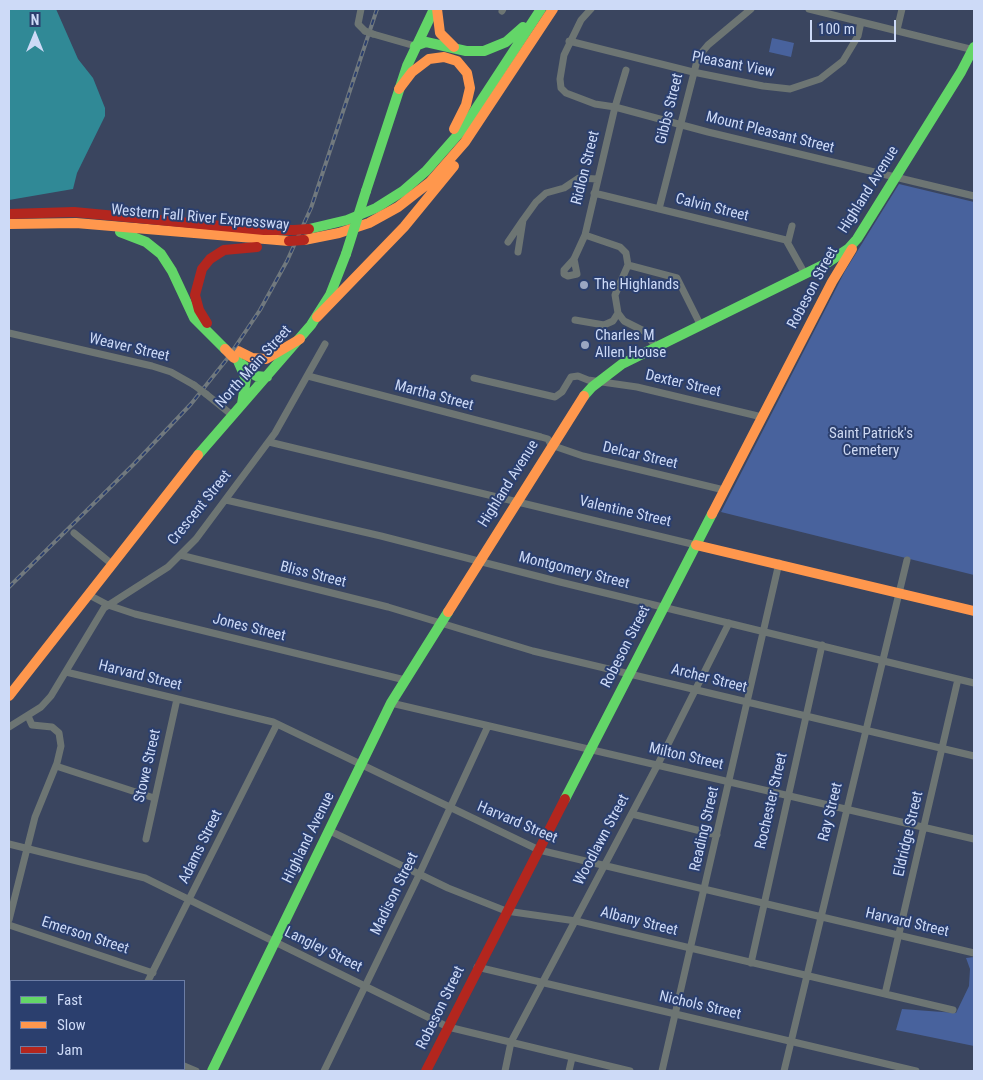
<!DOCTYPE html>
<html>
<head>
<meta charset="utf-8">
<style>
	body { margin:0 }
	#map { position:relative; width:983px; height:1080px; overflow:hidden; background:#3a455f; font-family:"Roboto Condensed",sans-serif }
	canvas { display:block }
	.frame { position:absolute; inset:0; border:10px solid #cddaf7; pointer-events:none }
	.legend { position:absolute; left:10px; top:980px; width:175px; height:90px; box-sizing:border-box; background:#2b3f6e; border:1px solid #6c7da5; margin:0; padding:6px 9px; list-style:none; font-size:15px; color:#cddaf7 }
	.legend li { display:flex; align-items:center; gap:10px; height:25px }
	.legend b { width:25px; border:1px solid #6c7da5 }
	.north { position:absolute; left:10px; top:10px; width:50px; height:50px; -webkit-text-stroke:4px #2b3f6e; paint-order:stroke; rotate:0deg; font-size:14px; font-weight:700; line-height:20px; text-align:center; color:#cddaf7 }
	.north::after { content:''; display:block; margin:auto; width:18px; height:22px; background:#cddaf7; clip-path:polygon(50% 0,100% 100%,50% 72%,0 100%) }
	.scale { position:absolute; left:810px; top:20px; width:86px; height:22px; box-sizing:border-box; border:2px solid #cddaf7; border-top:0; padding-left:6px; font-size:15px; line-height:18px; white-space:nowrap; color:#cddaf7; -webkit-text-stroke:4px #2b3f6e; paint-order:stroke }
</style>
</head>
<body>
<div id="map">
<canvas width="983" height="1080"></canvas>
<div class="frame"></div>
<ul class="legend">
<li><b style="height:6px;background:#63d668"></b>Fast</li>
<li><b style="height:6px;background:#ff974d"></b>Slow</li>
<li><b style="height:6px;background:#b3261e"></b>Jam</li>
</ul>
<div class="north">N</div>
<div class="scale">100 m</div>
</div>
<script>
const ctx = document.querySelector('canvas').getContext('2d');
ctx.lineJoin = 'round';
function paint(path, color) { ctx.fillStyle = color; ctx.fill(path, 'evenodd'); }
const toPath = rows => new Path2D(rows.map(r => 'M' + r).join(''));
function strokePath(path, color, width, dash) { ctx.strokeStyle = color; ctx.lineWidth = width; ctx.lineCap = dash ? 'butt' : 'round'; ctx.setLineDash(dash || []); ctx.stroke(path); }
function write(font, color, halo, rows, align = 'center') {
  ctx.font = font + ' "Roboto Condensed",sans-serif'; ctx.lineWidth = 4; ctx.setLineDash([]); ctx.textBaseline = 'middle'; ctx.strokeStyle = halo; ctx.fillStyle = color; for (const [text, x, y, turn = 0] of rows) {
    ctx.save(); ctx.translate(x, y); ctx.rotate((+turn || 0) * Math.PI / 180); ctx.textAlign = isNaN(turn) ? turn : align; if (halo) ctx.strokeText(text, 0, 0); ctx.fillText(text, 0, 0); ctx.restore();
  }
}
const green = toPath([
	[772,38,794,43,791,57,769,52],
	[899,184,974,202,974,575,721,512,845,271],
	[974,957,974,1046,896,1030,902,1009,956,1013,969,986,970,969,966,958]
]);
const water = toPath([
	[9,9,56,9,78,59,93,78,105,108,105,116,77,173,73,189,9,200]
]);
const street = toPath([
	[361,9,358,24,365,31],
	[591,9,581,20,564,55,560,79,561,88,566,93,595,104,615,107,708,132,974,196],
	[809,9,974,50],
	[502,11,503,9],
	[897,30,902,9],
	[373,34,415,46],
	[569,41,693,72,763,86,790,89,820,79,843,61,858,36,861,22],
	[594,193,786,240,805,274],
	[659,209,698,57,708,45,751,9],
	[585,235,620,247,626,253,628,265,677,278,701,326],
	[508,242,523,220],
	[788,242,792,226],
	[518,252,523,220,536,202,546,193,564,188,579,178,597,179],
	[574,259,585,235,615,107,626,70],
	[574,259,577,274,568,276,564,274,564,270,574,259],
	[628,265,615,295,618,313,624,321,644,331,656,347],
	[575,320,604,325,613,321,618,313],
	[9,333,152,366,171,372,194,385],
	[308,376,541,437,548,439,551,445,583,456,724,490],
	[474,378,555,397,562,392,571,377,578,376,588,380,637,387,762,417],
	[206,394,232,415],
	[269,442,696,545],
	[226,500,381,536,560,582,974,683],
	[74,533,113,565],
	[180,555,388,607,533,651,974,756],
	[89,595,108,605,135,614,405,680],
	[66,672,273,722,539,850,974,953],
	[391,703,974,839],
	[9,727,41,707,51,696,104,608,168,567,196,539,275,433,325,344],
	[56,766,154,798],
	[632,814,717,835],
	[330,831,448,888,506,911,576,921,953,1010],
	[146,839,177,699],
	[9,844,145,878,448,1027,630,1071],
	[9,920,35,817,57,763,61,746,59,733,52,727,32,725,28,716],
	[9,925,153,973],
	[751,963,822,645],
	[477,967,916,1071],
	[148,981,277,724],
	[885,994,958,679],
	[9,998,11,998],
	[184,1066,196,1071],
	[9,1070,11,1071],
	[106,1071,107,1069],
	[324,1071,419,875,488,726],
	[505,1071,511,1042,658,764,729,623],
	[569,1071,572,1058],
	[662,1071,779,563],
	[784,1071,907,560]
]);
const fast = toPath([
	[415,46,426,42,466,51,484,51,506,42,523,27],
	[366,191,407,66,434,9],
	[309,229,347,220,376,208,403,191,426,171,462,130,541,9],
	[120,232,146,242,161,254,172,271,194,318,225,349],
	[238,361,246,379,242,404],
	[242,364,256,376,267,377],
	[584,396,592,387,622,364,827,263,848,249,857,239,961,72,974,47],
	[198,455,311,325,330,295,346,254],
	[565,799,712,514],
	[212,1071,391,703,448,612]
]);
const slow = toPath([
	[437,9,440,33,454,47],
	[399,89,412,72,429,59,444,57,457,61,467,73,470,88,466,105,454,129],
	[9,224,76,223,289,241],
	[304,240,339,233,369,223,398,207,430,182,465,142,553,9],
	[317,317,404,227,454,166],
	[238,351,252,358,266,359,300,339],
	[712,514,832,282,852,249],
	[696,545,974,611],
	[448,612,584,396],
	[9,696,198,455]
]);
const jam = toPath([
	[9,214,74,212,264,230,294,230],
	[207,323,199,310,195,295,202,269,210,259,224,250,257,247],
	[426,1071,565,799]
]);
const rail = toPath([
	[9,587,134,464,191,404,227,359,260,310,287,261,311,208,377,9]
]);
const streetBridge = toPath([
	[365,31,373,34],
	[194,385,206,394]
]);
const fastBridge = toPath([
	[346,254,366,191]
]);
const slowBridge = toPath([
	[225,349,234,358]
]);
const jamBridge = toPath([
	[294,230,309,229],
	[289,241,304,240]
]);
const markers = [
	[584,285,5,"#9aa6c2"],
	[585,345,5,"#9aa6c2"]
];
const streetNames = [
	["Pleasant View",733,65,11],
	["Gibbs Street",670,109,-76],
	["Mount Pleasant Street",770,133,14],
	["Ridlon Street",586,168,-76],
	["Highland Avenue",869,190,-58],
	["Calvin Street",712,208,14],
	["Western Fall River Expressway",200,218,5],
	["Robeson Street",813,288,-62],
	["Weaver Street",129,348,13],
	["North Main Street",254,367,-48],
	["Dexter Street",683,384,13],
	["Martha Street",434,396,15],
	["Delcar Street",640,456,13],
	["Highland Avenue",509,484,-58],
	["Crescent Street",200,508,-51],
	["Valentine Street",625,512,13],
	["Montgomery Street",574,571,14],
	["Bliss Street",313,575,14],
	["Jones Street",249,628,14],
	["Robeson Street",626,647,-63],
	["Harvard Street",140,676,14],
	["Archer Street",709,679,14],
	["Milton Street",686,757,13],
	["Stowe Street",148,766,-77],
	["Rochester Street",772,801,-77],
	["Ray Street",831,812,-76],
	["Harvard Street",517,823,23],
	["Reading Street",705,829,-77],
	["Eldridge Street",909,834,-77],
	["Highland Avenue",309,838,-64],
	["Woodlawn Street",602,840,-62],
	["Adams Street",201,847,-64],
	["Madison Street",395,894,-64],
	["Albany Street",639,922,14],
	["Harvard Street",907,923,13],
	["Emerson Street",85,936,18],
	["Langley Street",323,950,26],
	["Nichols Street",700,1006,13],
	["Robeson Street",441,1008,-64]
];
const poiNames = [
	["The Highlands",594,285],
	["Charles M",595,336],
	["Allen House",595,353]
];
const parkNames = [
	["Saint Patrick's",871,434],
	["Cemetery",871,451]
];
paint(green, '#48629d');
paint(water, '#308996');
strokePath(street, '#6d7573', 7);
strokePath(fast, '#63d668', 10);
strokePath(slow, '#ff974d', 10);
strokePath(jam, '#b3261e', 10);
strokePath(rail, '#71797e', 4);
strokePath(rail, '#2b3f6e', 2, [5.5]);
strokePath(streetBridge, '#6d7573', 7);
strokePath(fastBridge, '#63d668', 10);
strokePath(slowBridge, '#ff974d', 10);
strokePath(jamBridge, '#b3261e', 10);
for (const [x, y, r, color] of markers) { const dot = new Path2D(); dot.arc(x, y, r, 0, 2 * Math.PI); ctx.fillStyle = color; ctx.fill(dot); strokePath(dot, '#2b3f6e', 2); }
write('15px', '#cddaf7', '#2b3f6e', streetNames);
write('15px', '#cddaf7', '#2b3f6e', poiNames, 'left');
write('15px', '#ced9f2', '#2b3f6e', parkNames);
</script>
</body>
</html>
